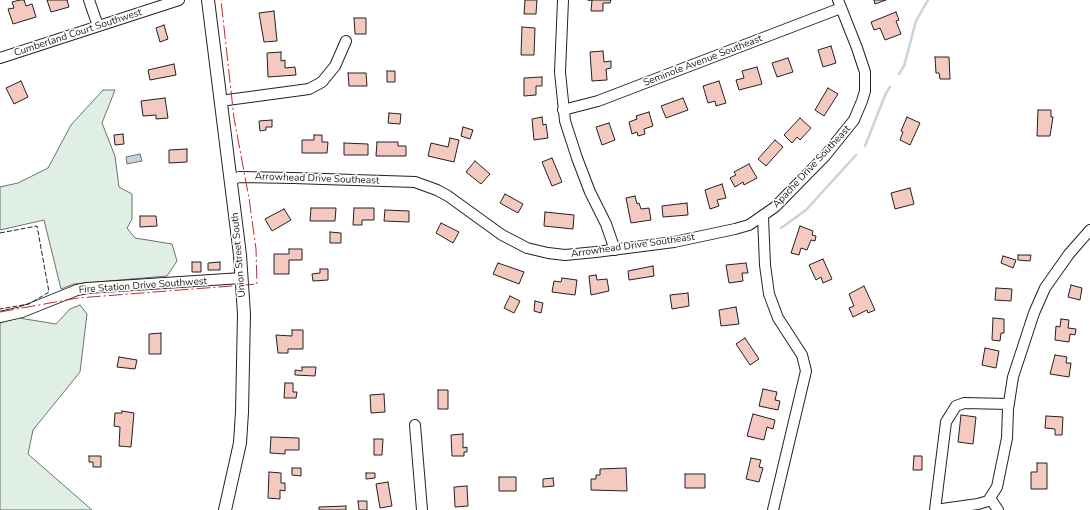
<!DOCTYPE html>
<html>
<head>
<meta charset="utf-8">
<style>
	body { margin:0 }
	canvas { display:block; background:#fff }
</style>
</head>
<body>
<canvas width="1090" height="510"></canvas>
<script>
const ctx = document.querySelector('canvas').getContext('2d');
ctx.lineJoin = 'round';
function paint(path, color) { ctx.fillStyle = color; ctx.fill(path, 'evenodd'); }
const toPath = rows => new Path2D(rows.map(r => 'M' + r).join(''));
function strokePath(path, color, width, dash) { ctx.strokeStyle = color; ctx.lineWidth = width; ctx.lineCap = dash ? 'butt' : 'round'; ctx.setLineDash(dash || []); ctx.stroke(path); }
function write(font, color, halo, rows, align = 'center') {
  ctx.font = font + ' "Nunito Sans",sans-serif'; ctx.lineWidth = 3; ctx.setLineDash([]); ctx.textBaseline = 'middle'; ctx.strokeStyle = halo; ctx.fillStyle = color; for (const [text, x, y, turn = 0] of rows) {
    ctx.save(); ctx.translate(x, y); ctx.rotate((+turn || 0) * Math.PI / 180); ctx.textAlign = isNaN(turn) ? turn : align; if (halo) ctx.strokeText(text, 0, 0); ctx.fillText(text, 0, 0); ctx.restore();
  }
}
const green = toPath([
	[103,90,115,90,102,123,115,156,119,187,132,194,132,219,127,228,135,238,172,244,177,261,167,276,74,284,61,289,44,220,0,230,0,187,18,183,48,168,71,125,103,90],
	[80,305,87,314,80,372,33,430,28,454,92,510,0,510,0,323,19,318,56,324,70,309,80,305]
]);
const water = toPath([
	[140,154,142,161,127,164,126,157,140,154]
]);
const stream = toPath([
	[899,74,904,66,916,21,928,0],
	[865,146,886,93,890,87],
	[781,228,806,210,856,155]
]);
const building = toPath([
	[20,0,24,0,26,6,32,4,36,17,13,24,8,9,14,8,12,2,20,0],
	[47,0,67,0,69,7,51,12,47,0],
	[525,0,537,0,536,14,524,14,525,0],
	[588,0,611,0,610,3,603,3,603,11,591,11,592,0,588,0],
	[874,0,886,0,875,4,874,0],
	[274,11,277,41,264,42,259,13,274,11],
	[896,12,899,20,896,21,901,34,885,40,880,28,874,30,871,22,896,12],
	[354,18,366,18,366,34,355,34,354,18],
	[164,25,168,39,160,42,156,28,164,25],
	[522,27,535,28,534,55,521,55,522,27],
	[831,46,836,63,823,67,818,50,831,46],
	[603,51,604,62,611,61,611,68,606,69,607,80,592,81,590,52,603,51],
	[281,52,281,61,285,60,285,68,295,67,296,75,268,77,267,53,281,52],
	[935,57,949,57,950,79,940,79,939,73,936,73,935,57],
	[788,58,793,72,777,77,772,63,788,58],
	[174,64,176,75,150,80,148,70,174,64],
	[757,67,762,84,739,90,736,80,744,78,742,71,757,67],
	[387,71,395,71,395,82,387,82,387,71],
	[348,73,366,73,367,86,349,86,348,73],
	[542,77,542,86,536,86,536,95,524,96,524,78,542,77],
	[21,81,28,97,14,104,6,88,21,81],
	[719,81,726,103,716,106,715,101,708,103,703,86,719,81],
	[828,88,838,94,824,116,815,110,828,88],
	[165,98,168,118,156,119,156,115,143,116,141,101,165,98],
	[683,98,688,110,666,118,661,106,683,98],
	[1038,110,1051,110,1051,117,1053,117,1050,136,1037,136,1038,110],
	[649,112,653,126,644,129,645,134,638,136,637,132,632,134,629,122,637,119,636,116,649,112],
	[389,113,401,114,400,124,388,123,389,113],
	[542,117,543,125,546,124,548,138,534,140,532,119,542,117],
	[907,117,920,123,910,145,900,140,903,132,901,131,907,117],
	[800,118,811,128,800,140,797,137,792,143,784,135,800,118],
	[272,120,272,127,266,127,266,130,260,131,259,121,272,120],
	[609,123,615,140,602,145,596,127,609,123],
	[463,127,473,130,470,139,461,136,463,127],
	[123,134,124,144,115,145,114,135,123,134],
	[314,135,322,135,322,142,328,142,327,153,302,153,302,140,314,140,314,135],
	[450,138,459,140,454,162,428,156,431,143,448,147,450,138],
	[775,140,783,147,766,166,758,159,775,140],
	[377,142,398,142,398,146,406,146,406,156,376,156,377,142],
	[344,143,368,144,368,155,344,155,344,143],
	[187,149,187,162,169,163,169,150,187,149],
	[552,158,562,182,552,186,542,162,552,158],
	[475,161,490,174,481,184,466,172,475,161],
	[749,164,757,178,744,185,743,182,735,187,730,178,736,175,734,172,749,164],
	[722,184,726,198,717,200,719,206,710,209,705,190,722,184],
	[910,188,914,204,895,209,891,193,910,188],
	[505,194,523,204,518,213,500,203,505,194],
	[635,196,637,204,639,203,641,209,649,208,651,220,631,223,626,198,635,196],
	[687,203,688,215,663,217,662,206,687,203],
	[311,208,336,208,335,221,310,221,311,208],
	[354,208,374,208,374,220,362,220,362,225,353,225,354,208],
	[284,209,291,220,272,231,265,219,284,209],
	[385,210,409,211,409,222,384,221,385,210],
	[545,212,574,215,573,229,544,226,545,212],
	[140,216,156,216,157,226,140,227,140,216],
	[441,223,459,232,453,243,436,233,441,223],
	[800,226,813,231,812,235,816,236,815,241,811,240,807,250,801,248,799,255,791,253,800,226],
	[330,232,341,233,341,243,330,243,330,232],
	[289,249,302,249,302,260,289,260,289,274,274,274,274,254,289,254,289,249],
	[1018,255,1031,255,1030,261,1018,260,1018,255],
	[1003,256,1016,260,1013,268,1001,263,1003,256],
	[823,259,832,279,823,283,821,277,816,280,809,265,823,259],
	[192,262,201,262,201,272,192,272,192,262],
	[220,262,220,270,208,270,208,263,220,262],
	[498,263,524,272,519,284,493,274,498,263],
	[746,263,748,273,742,273,743,281,729,283,726,265,746,263],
	[653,266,654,276,629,280,628,271,653,266],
	[320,269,328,269,328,280,313,281,312,274,320,273,320,269],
	[596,275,597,280,607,279,609,291,591,295,589,276,596,275],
	[562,278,577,280,575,295,552,292,554,281,561,282,562,278],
	[1071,285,1082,288,1080,300,1068,297,1071,285],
	[864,286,875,310,868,313,867,310,853,317,849,308,854,306,849,294,864,286],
	[996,288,1012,289,1011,301,995,300,996,288],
	[688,293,689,306,672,309,670,295,688,293],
	[510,296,520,301,514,313,504,308,510,296],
	[535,301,543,303,541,313,534,311,535,301],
	[736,307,739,324,721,326,719,310,736,307],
	[993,318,1004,319,1004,333,1001,333,1000,341,992,340,993,318],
	[1061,319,1069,320,1068,328,1076,329,1075,335,1070,334,1069,342,1055,340,1056,326,1060,327,1061,319],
	[292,330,303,330,303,349,288,349,288,353,278,353,276,335,292,336,292,330],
	[161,333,161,354,149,354,149,334,161,333],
	[745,338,759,359,750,365,736,344,745,338],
	[985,348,999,351,996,368,982,365,985,348],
	[1055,355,1067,357,1066,363,1071,363,1069,377,1050,374,1055,355],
	[119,357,137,360,135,369,117,367,119,357],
	[302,367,316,367,315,376,295,375,295,370,302,371,302,367],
	[285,383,293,383,293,392,297,392,296,398,284,398,285,383],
	[763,389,777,392,775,400,780,401,778,410,759,406,763,389],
	[438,390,448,390,448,409,438,409,438,390],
	[384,394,385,412,371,413,370,395,384,394],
	[122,411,134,413,131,447,119,446,120,427,114,426,115,413,122,413,122,411],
	[753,414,775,420,773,429,767,427,764,440,747,436,753,414],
	[961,415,976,417,973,444,958,442,961,415],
	[1046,416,1063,417,1062,435,1055,435,1055,429,1045,428,1046,416],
	[463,434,463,448,467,447,467,452,464,452,464,456,452,456,451,435,463,434],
	[271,437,299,438,299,450,285,450,285,454,270,453,271,437],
	[374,439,383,439,382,455,374,455,374,439],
	[89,456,101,456,101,467,93,467,93,462,89,462,89,456],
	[914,456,922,456,922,470,913,470,914,456],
	[751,458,761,460,759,467,763,468,759,482,746,479,751,458],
	[1037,463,1047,463,1047,489,1031,489,1031,472,1037,472,1037,463],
	[292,468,301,468,301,476,292,475,292,468],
	[626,468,627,491,591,490,591,479,596,479,596,475,600,475,600,469,626,468],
	[269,472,281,473,281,483,285,483,285,491,280,490,280,499,268,498,269,472],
	[366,473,375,473,375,478,366,479,366,473],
	[685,474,705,474,705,488,685,488,685,474],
	[499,477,516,477,516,491,499,491,499,477],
	[553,478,554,486,543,487,543,479,553,478],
	[388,482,392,506,380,508,376,484,388,482],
	[467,486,468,506,455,507,454,487,467,486],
	[358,501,367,501,367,510,359,510,358,501],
	[346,506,346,510,319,510,319,507,346,506]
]);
const minor = toPath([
	[89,0,98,26],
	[563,0,560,72,565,121,577,158,590,192,606,224,615,250],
	[0,58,179,0],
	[220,101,309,89,322,82,335,66,346,41],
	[563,110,598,101,841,8],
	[231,179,240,177,293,178,415,182,437,190,448,196,502,235,527,248,548,253,565,255,596,252,674,242,735,229,749,225,775,207,825,156,854,120,862,101,865,91,865,72,857,48,838,0],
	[763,217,765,265,769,294,778,318,802,355,806,371,773,510],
	[0,317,22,312,77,290,87,288,242,278],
	[415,425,422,510],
	[990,498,998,510],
	[935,510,978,504,988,501,997,487,1007,438,1008,409,1013,377,1034,313,1045,288,1069,254,1090,230],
	[935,510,946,422,956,406,964,403,1009,404]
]);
const major = toPath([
	[208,0,240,255,244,314,242,412,240,443,225,510]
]);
const fence = toPath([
	[0,233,37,226,49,292,29,304,0,309]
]);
const power = toPath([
	[0,312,78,298,257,284,256,249,249,198,234,118,221,0]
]);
const streetNames = [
	["Cumberland Court Southwest",78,33,-18],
	["Seminole Avenue Southeast",703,61,-21],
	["Apache Drive Southeast",812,167,-47],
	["Arrowhead Drive Southeast",317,179,2],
	["Arrowhead Drive Southeast",633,246,-8],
	["Union Street South",239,255,-95],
	["Fire Station Drive Southwest",143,286,-4]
];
paint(green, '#e0efe3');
strokePath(green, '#6f6f6f', 1);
paint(water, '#c7d3dd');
strokePath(water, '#6f6f6f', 1);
strokePath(stream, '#c7d3dd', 2.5);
paint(building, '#f3c9c0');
strokePath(building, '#222', 1);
strokePath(minor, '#222', 12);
strokePath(major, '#222', 14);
strokePath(minor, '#fff', 10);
strokePath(major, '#fff', 12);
strokePath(fence, '#222', 1, [5, 2]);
strokePath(power, '#c62828', 1, [14, 3, 2, 3]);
write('10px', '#222', '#fff', streetNames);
</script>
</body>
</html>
